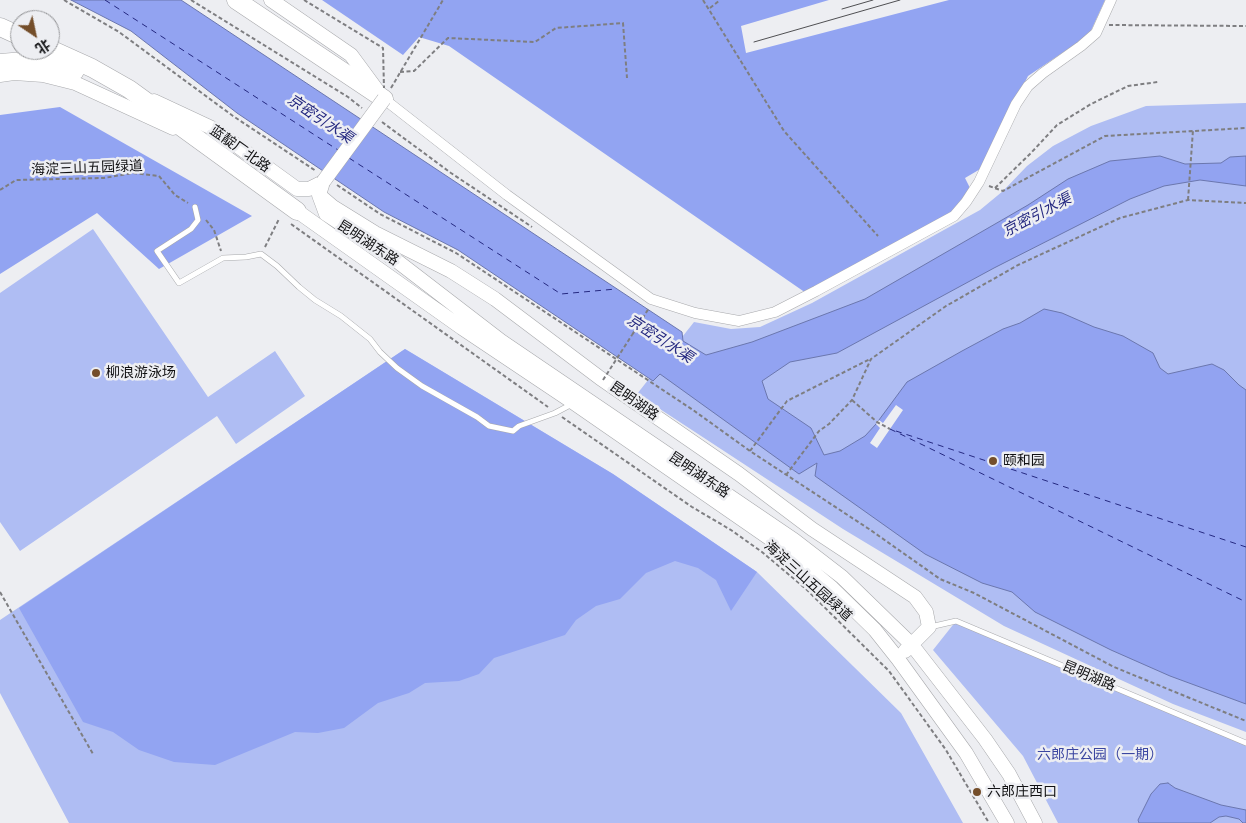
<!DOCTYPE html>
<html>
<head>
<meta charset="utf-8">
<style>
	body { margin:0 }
	#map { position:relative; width:1246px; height:823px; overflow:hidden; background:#edeef2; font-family:Raleway,"Noto Sans SC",sans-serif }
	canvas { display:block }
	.north { position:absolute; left:10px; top:10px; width:50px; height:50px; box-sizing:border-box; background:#edeef2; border:1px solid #959699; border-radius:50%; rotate:146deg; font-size:14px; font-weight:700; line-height:20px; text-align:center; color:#111113 }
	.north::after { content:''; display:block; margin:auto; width:18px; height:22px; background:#744e2a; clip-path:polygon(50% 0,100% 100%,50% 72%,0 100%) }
</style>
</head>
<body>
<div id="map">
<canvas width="1246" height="823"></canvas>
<div class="north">北</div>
</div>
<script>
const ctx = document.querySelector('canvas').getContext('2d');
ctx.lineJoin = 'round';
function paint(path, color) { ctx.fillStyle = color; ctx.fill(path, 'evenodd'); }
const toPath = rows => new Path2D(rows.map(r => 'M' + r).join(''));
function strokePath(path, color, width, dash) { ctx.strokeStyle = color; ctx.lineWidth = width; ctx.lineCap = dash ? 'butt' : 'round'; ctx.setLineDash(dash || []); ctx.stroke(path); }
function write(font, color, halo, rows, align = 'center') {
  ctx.font = font + ' Raleway,"Noto Sans SC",sans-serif'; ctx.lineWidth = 5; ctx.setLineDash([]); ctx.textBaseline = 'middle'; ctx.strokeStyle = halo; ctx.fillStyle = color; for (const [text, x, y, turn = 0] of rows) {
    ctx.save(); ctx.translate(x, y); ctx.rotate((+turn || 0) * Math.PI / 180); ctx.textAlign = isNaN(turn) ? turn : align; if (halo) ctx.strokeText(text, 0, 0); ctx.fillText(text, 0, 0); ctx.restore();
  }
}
const green = toPath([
	[1246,103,1246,732,1173,704,1004,626,843,529,637,394,694,322,731,329,760,327,812,303,980,210,1003,191,1027,166,1053,146,1091,126,1146,106],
	[93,229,208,397,275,351,305,396,236,444,217,416,20,551,0,522,0,293],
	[405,349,613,474,757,572,901,713,963,823,69,823,0,693,0,620],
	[956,621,1246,743,1246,823,1058,823,1023,756,933,650]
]);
const forest = toPath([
	[322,0,829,0,741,26,746,53,949,0,1105,0,1089,35,1028,76,982,168,965,178,969,186,969,192,950,216,806,293,449,46,419,37,403,55],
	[60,107,252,216,159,269,97,213,0,274,0,115],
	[405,349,613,474,757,572,731,611,716,580,698,568,675,561,646,573,620,599,596,606,576,620,565,635,494,658,479,674,459,681,425,683,409,693,378,703,344,728,318,733,295,732,215,765,174,762,139,750,113,732,83,722,19,608]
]);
const water = toPath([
	[71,0,181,0,682,332,683,341,706,355,752,342,865,299,1028,205,1068,179,1110,161,1160,156,1185,164,1221,163,1230,157,1246,156,1246,186,1200,180,1164,186,1130,199,994,268,837,353,790,362,762,381,768,399,811,428,824,455,840,451,865,436,876,424,907,382,962,351,1003,329,1020,323,1044,309,1062,313,1094,327,1123,336,1153,353,1160,368,1168,374,1212,364,1224,370,1239,385,1246,390,1246,704,1170,676,1111,650,1035,612,1012,592,982,583,925,554,815,476,817,463,799,474,660,374,653,381,458,250,384,212,237,113,131,31,71,0],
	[1168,783,1175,788,1221,805,1246,810,1246,823,1243,823,1239,819,1226,816,1219,817,1210,823,1139,823,1138,820,1151,794,1160,784,1168,783]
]);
const pier = toPath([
	[896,405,903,410,877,448,870,443,880,428,876,424,879,420,883,423]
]);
const ferry = toPath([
	[105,0,338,150],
	[349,158,561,294,616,289],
	[890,429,1246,602],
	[896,431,1246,547]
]);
const path = toPath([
	[64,0,119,32,233,116,316,171],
	[191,0,348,97,362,108],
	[703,0,784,131,878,236],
	[710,8,720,0],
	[1109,25,1246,26],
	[400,72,414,71,448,38,535,42,556,28,623,23,627,78],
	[391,88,443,0],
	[382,122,451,173,532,227],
	[337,185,380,214,456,253,693,410,750,451,869,529,940,579,974,593,1114,667,1246,721],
	[989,186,1003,191,1105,136,1246,128],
	[995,188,1031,153,1057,125,1091,104,1128,86,1158,82],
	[0,190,16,180,104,178,133,173,159,176,175,195,188,203],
	[1188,200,1193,130],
	[206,220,214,230,221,251],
	[291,224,548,407],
	[265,247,279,219],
	[632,335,649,308],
	[852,400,877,422,890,429],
	[562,417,692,507,731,530,762,552,806,589,889,671,946,750,989,823],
	[750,451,787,401,870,359],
	[786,475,819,431,829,424,852,400,871,359,946,306,1018,265,1120,218,1188,200,1246,203],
	[0,592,93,754]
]);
const lane = toPath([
	[195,207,198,220,191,229,157,251,179,283,223,258,246,257,261,254,277,266,299,287,315,300,341,316,370,339,380,352,397,368,422,386,477,417,489,426,513,431,519,426,555,413,572,404],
	[930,627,956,621,1246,743]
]);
const street = toPath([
	[384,99,507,195,651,299,695,313,739,321,775,312,816,291,954,216,966,202,979,182,1016,104,1028,86,1043,73,1081,46,1096,33,1111,0]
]);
const secondary = toPath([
	[271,0,351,55,379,93],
	[0,75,14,73,43,75,75,83,173,128],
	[154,101,214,129,297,189,309,189,323,182],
	[323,182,319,195,326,214,397,261,501,341,794,540,842,577,912,645,985,739,1009,774,1035,823],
	[319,195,333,207,375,233,451,271,495,299,600,378,739,474,812,529,915,597,926,612,929,627,905,651],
	[297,211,462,328,574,403,785,549,832,588,875,630,898,659,966,753,1007,823]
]);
const highway = toPath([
	[236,0,384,99],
	[0,27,20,36],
	[50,49,92,68,129,89,297,211],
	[0,63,24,61,54,64,75,71]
]);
const tram = toPath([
	[842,9,873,0],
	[754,42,900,0]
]);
const pathBridge = toPath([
	[304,0,383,48,384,88],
	[603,380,632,335]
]);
const secondaryBridge = toPath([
	[323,182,384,99]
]);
const markers = [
	[96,373,5,"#744e2a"],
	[993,461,5,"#744e2a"],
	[977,792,5,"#744e2a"]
];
const streetNames = [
	["蓝靛厂北路",240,149,35],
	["海淀三山五园绿道",87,168,-2],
	["昆明湖东路",368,243,33],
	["昆明湖路",634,401,35],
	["昆明湖东路",699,475,34],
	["海淀三山五园绿道",808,581,42],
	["昆明湖路",1089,676,23]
];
const poiNames = [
	["柳浪游泳场",106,373],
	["颐和园",1003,461],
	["六郎庄西口",987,792]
];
const parkNames = [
	["六郎庄公园（一期）",1100,755]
];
const waterNames = [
	["京密引水渠",320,119,34],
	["京密引水渠",1037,215,-28],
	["京密引水渠",660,339,33]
];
paint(green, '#afbdf3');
paint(forest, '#92a4f2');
paint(water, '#92a3f1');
strokePath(water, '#6b77ae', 1);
paint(pier, '#edeef2');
strokePath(ferry, '#252981', 1, [6, 5]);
strokePath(lane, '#a8a9ac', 6);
strokePath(street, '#a8a9ac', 11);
strokePath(secondary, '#a8a9ac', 15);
strokePath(highway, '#a8a9ac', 19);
strokePath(path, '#7e7e81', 2, [4, 2.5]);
strokePath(lane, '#fff', 5);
strokePath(street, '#fff', 10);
strokePath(secondary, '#fff', 14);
strokePath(highway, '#fff', 18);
strokePath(tram, '#4f4f52', 1);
strokePath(secondaryBridge, '#a8a9ac', 15, []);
strokePath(pathBridge, '#7e7e81', 2, [4, 2.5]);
strokePath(secondaryBridge, '#fff', 14);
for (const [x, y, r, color] of markers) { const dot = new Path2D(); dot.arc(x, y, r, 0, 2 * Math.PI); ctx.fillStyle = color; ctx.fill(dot); strokePath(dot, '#edeef2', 2); }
write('14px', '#111113', '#edeef2', streetNames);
write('14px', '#111113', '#edeef2', poiNames, 'left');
write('14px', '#3b46a1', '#edeef2', parkNames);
write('italic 15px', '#252981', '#edeef2', waterNames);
</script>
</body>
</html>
